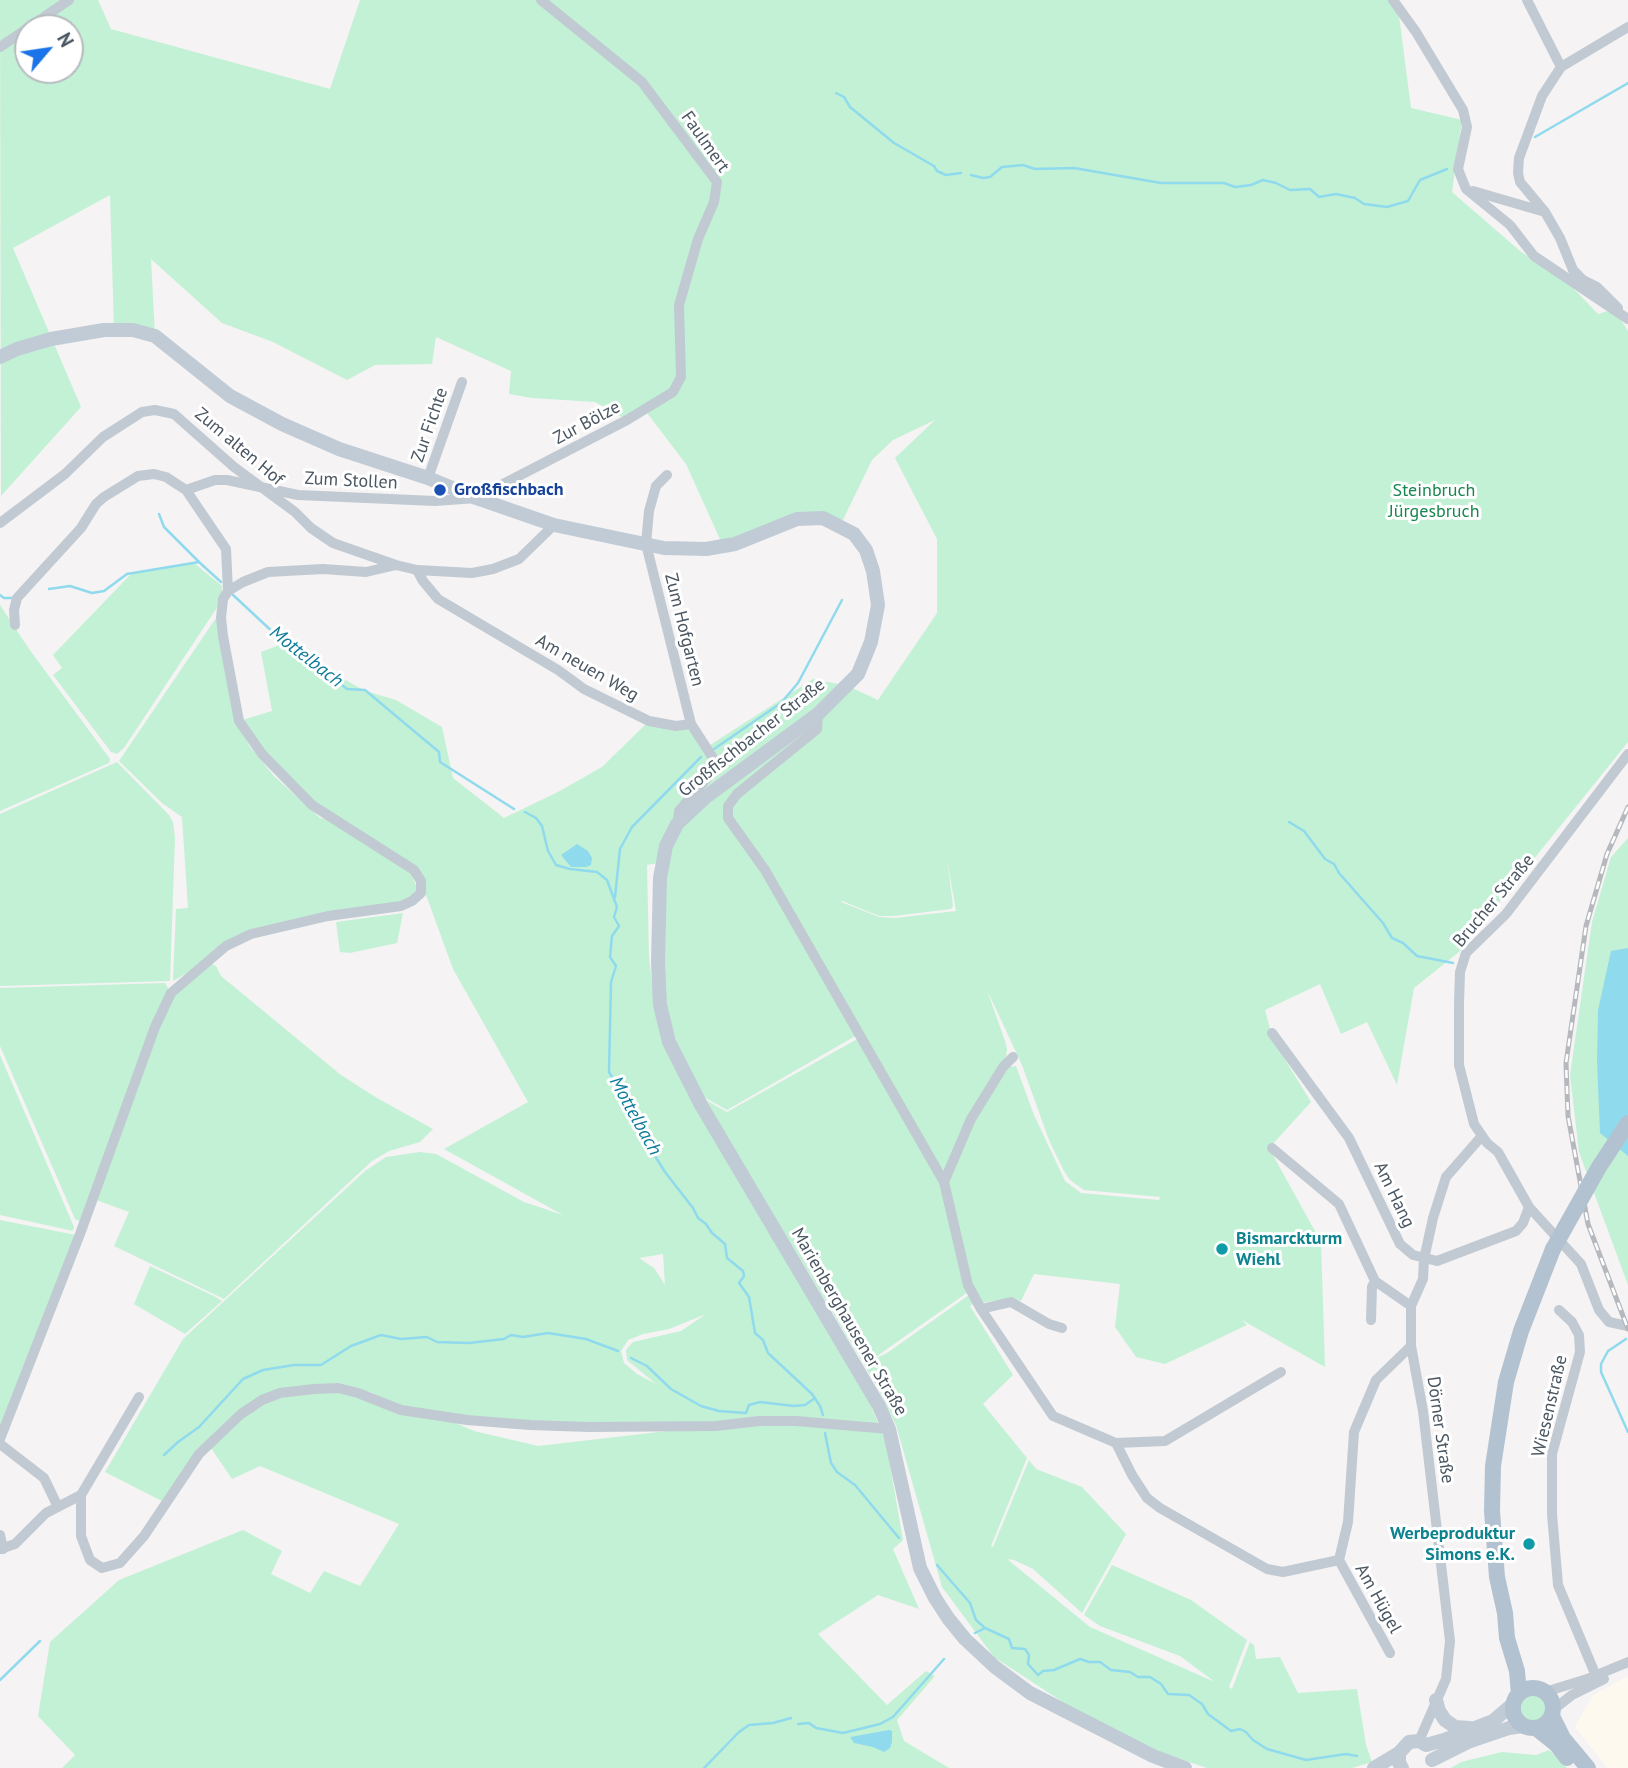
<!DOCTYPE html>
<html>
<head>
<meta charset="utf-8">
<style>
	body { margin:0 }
	#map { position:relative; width:1628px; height:1768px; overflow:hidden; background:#f5f3f3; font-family:"PT Sans",sans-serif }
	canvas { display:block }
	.north { position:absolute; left:14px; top:14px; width:70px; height:70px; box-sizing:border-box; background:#fff; border:2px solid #b7bbc0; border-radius:50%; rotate:61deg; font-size:19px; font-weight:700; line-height:28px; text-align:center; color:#4a5661 }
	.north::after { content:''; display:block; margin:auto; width:24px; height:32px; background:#1a73e8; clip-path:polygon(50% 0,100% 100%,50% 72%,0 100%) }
</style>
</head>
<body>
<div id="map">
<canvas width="1628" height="1768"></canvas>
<div class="north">N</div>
</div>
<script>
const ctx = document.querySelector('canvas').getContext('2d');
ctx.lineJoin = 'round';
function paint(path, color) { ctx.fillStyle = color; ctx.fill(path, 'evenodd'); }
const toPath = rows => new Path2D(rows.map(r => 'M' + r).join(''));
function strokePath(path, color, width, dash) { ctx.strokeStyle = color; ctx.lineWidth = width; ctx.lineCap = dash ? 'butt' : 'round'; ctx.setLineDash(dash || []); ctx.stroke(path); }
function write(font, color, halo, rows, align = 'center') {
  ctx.font = font + ' "PT Sans",sans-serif'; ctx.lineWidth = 6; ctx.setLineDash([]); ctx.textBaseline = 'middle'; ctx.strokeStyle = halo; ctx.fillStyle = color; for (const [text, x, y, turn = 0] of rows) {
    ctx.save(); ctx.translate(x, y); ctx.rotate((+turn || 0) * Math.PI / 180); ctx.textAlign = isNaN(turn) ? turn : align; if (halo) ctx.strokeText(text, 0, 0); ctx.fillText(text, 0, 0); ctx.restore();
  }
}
const commercial = toPath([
	[1628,1676,1628,1768,1607,1768,1575,1727,1593,1695]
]);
const green = toPath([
	[0,0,98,0,111,29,330,89,360,0,1397,0,1411,108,1462,120,1452,192,1520,251,1572,287,1598,314,1614,309,1628,331,1628,742,1459,952,1414,988,1397,1085,1367,1022,1341,1034,1320,984,1265,1010,1273,1040,1311,1102,1269,1148,1321,1242,1325,1367,1242,1320,1247,1325,1165,1364,1136,1357,1115,1327,1120,1284,1034,1274,1021,1301,1011,1298,981,1303,968,1275,947,1184,952,1166,974,1121,1008,1067,1016,1066,1034,1115,1065,1181,1081,1193,1159,1200,1160,1197,1084,1190,1070,1180,1064,1171,1049,1140,1022,1065,987,990,1005,1041,1007,1049,1006,1057,973,1110,947,1167,943,1170,938,1169,781,894,774,891,857,1035,727,1110,702,1096,680,1053,664,1002,663,891,667,861,647,865,649,957,656,1017,672,1057,751,1199,861,1382,886,1442,903,1540,893,1549,919,1609,878,1595,818,1634,887,1705,926,1671,935,1676,897,1720,904,1741,949,1768,62,1768,75,1755,38,1716,50,1642,119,1580,243,1530,282,1551,271,1574,310,1593,324,1571,360,1586,399,1524,260,1466,232,1479,211,1448,254,1408,271,1399,341,1390,406,1414,447,1419,474,1431,538,1446,685,1429,682,1424,529,1423,465,1417,401,1408,373,1393,335,1383,286,1391,263,1398,239,1412,206,1442,184,1468,162,1501,105,1472,183,1339,365,1171,386,1157,420,1152,436,1154,524,1202,563,1215,444,1149,528,1102,453,969,421,881,414,870,312,805,262,754,239,721,272,711,261,652,282,644,365,691,396,700,442,727,453,778,504,818,558,792,602,767,649,721,676,726,691,724,707,747,813,679,848,686,878,700,937,613,937,539,895,458,935,420,893,440,872,460,840,526,823,518,797,519,735,544,723,546,686,464,644,409,627,420,595,402,532,398,509,394,511,371,436,337,432,364,375,365,347,380,273,342,222,323,151,259,155,336,133,330,114,330,110,195,13,248,81,407,1,496],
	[28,28,70,28,70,70,28,70],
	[947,859,956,911,895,918,879,917,841,902,842,901,879,916,894,916,951,909,953,906],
	[663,1254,665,1285,654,1268,639,1258],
	[706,1314,681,1331,633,1342,626,1350,627,1360,656,1384,637,1374,624,1363,621,1351,628,1340,643,1334,669,1329],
	[194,563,222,586,222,593,216,609,124,748,117,754,111,752,53,675,62,668,53,655,132,573],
	[0,605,29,649,110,759,109,763,0,811],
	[216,618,238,726,250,747,274,776,320,818,331,820,388,853,412,875,417,888,414,895,399,902,272,925,173,981,176,909,188,908,182,817,162,803,119,761],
	[117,762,169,815,173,822,175,838,170,981,0,986,0,814],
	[1628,838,1628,1285,1579,1152,1570,1075,1592,922,1611,857],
	[403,913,397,943,350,953,340,952,336,922],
	[209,963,216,966,221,976,341,1075,377,1098,433,1129,420,1142,389,1151,372,1161,224,1299,114,1246,129,1212,96,1200,156,1034,176,993],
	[165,983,169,990,83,1219,79,1221,75,1219,0,1046,0,988],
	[859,1038,943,1187,968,1292,870,1361,887,1353,969,1295,973,1304,970,1306,1013,1375,983,1404,1027,1458,991,1546,993,1547,1029,1460,1036,1469,1082,1487,1126,1534,1082,1613,1033,1569,1014,1560,1007,1559,1090,1627,1215,1682,1180,1656,1100,1626,1084,1615,1112,1565,1191,1600,1247,1640,1229,1687,1232,1689,1250,1642,1254,1645,1256,1659,1280,1657,1298,1693,1357,1689,1366,1745,1372,1762,1352,1768,1207,1768,1159,1752,1072,1708,994,1657,942,1587,896,1425,878,1388,704,1099,727,1112],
	[0,1055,74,1227,73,1231,0,1215],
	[0,1220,76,1235,0,1426],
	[150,1266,214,1296,222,1301,185,1334,134,1304],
	'1521 1708a13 13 0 1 1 26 0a13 13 0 1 1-26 0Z',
	[1549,1750,1567,1768,1451,1768,1461,1762,1502,1752,1536,1755]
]);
const water = toPath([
	[577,844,588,851,592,858,591,865,586,867,571,867,561,855],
	[1628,948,1628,1156,1600,1133,1597,1062,1598,1010,1611,951],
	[889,1730,892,1731,892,1742,890,1748,884,1752,873,1747,854,1743,850,1737]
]);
const stream = toPath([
	[836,93,844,97,850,107,894,143,934,166,937,171,946,175,961,173],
	[1535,137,1628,83],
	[971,175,983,178,990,177,1002,167,1023,165,1035,169,1074,168,1161,183,1224,183,1235,187,1251,185,1263,180,1276,183,1290,190,1310,189,1319,197,1336,194,1355,198,1364,204,1387,207,1408,201,1420,180,1447,169],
	[159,514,164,527,199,562],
	[49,589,70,586,92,593,104,591,127,574,199,562,221,582],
	[232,594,276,635,347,689,365,690,439,752,440,762,514,809],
	[0,595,4,598,12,598],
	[714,749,781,703,798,683,842,600],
	[525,812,536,818,542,826,548,851,556,865,570,869,597,872,607,880,617,907,614,917,619,926,612,936,610,957,616,966,611,982,609,1072,648,1136,650,1148,665,1172,693,1208,698,1218,706,1224,712,1233,725,1244,727,1258,743,1271,744,1276,739,1283,749,1297,755,1333,763,1340,768,1353,812,1394,820,1406,823,1415],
	[1289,822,1304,831,1325,859,1334,864,1339,873,1383,923,1392,938,1403,943,1417,956,1453,963],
	[615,897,620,849,632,827,701,757],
	[1626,1339,1608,1351,1601,1364,1601,1372,1628,1432],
	[631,1358,647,1366,671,1389,701,1406,719,1411,746,1413,749,1405,760,1402,794,1406,805,1405,815,1398],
	[825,1433,831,1463,837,1472,855,1485,899,1538],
	[164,1455,178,1442,199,1427,243,1379,263,1370,294,1365,321,1365,351,1346,381,1335,401,1339,427,1337,437,1342,469,1343,504,1339,511,1335,523,1337,548,1333,586,1339,618,1351],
	[937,1565,970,1603,976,1620,985,1628,1009,1639,1012,1648,1025,1649,1029,1655,1028,1664,1038,1675,1043,1671,1054,1670,1080,1659,1089,1662,1100,1662,1111,1670,1130,1672,1138,1677,1150,1677,1161,1684,1168,1694,1189,1695,1202,1704,1208,1714,1231,1731,1240,1729,1246,1732,1253,1740,1267,1749,1306,1760,1346,1754,1357,1756],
	[975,1633,985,1628],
	[0,1680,40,1641],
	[798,1724,809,1723,816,1728,843,1733,880,1724,893,1717,944,1659],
	[704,1768,739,1732,749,1725,773,1723,791,1718]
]);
const minor = toPath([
	[1393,0,1416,32,1463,110,1467,127,1458,169,1466,189,1510,225,1534,256,1628,319],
	[1527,0,1561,67],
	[0,47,69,0],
	[1473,191,1545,212,1560,238,1573,270,1583,280,1597,287,1618,308],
	[1545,212,1520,182,1518,173,1519,158,1542,96,1561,67,1628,27],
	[667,475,656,486,649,511,646,544,691,724],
	[428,478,462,382],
	[0,523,65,474,103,437,142,412,155,410,174,414,234,467,295,512,311,528,333,543,396,565],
	[417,570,423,581,438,599,558,670,584,689,649,721,676,726,691,724,713,758,715,769,679,811,678,823],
	[228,591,226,549,186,490,215,480,227,480,298,495,435,501,476,498,627,420,673,392,681,377,679,305,698,239,714,202,717,182,642,82,541,0],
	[15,625,14,610,17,598,81,528,96,504,104,497,138,476,154,474,166,477,186,490],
	[818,714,817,729,737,794,728,806,728,818,765,870,944,1182],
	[1628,754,1506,914,1466,953,1460,972,1459,1003,1459,1065,1474,1124,1487,1143,1498,1152,1529,1207,1581,1264,1599,1310,1609,1322,1628,1326],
	[1272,1033,1349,1138,1400,1244,1413,1255,1437,1261,1516,1231,1523,1223,1529,1207],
	[1013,1057,1003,1067,971,1119,944,1182,968,1285,981,1309,1053,1416,1116,1443,1132,1475,1147,1498,1160,1508,1267,1569,1283,1572,1339,1560,1348,1522,1354,1432,1376,1380,1411,1346],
	[1272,1148,1339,1204,1375,1281,1411,1306],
	[981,1309,1011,1302,1049,1324,1062,1328],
	[1559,1310,1572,1322,1579,1335,1580,1352,1552,1454,1552,1514,1558,1585,1596,1676],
	[1371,1320,1372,1287,1375,1281],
	[0,1439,80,1234,155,1027,171,993,226,946,251,934,328,916,401,906,412,901,421,893,421,881,414,870,312,805,262,754,239,721,223,636,221,618,223,599,228,591,243,582,268,572,323,569,366,572,396,565,417,570,472,573,493,569,519,559,554,525],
	[1116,1443,1165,1441,1281,1372],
	[0,1444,44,1478,58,1507],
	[81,1495,139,1397],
	[0,1535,3,1549],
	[0,1549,15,1544,46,1513,81,1495,81,1536,90,1560,102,1568,120,1563,144,1536,199,1454,241,1414,262,1400,280,1393,314,1389,338,1388,358,1393,401,1410,467,1420,530,1425,589,1427,716,1426,759,1421,796,1421,889,1429],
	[1339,1560,1390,1653],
	[1545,1692,1587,1679,1628,1662],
	[1554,1709,1572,1695,1604,1679],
	[1419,1741,1446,1679,1450,1641,1423,1411,1411,1346,1411,1306,1423,1279,1424,1259,1433,1218,1446,1177,1481,1137]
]);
const secondary = toPath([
	[0,357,17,349,51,339,104,330,133,330,155,336,230,396,282,424,339,449,428,478,476,498,554,525,664,548,706,549,735,544,797,519,823,518,854,534,866,550,873,571,878,605,871,642,858,674,818,714,707,796,677,824,666,846,660,878,658,963,660,1005,669,1042,701,1105,879,1406,889,1429,920,1568,935,1598,948,1618,965,1639,995,1667,1030,1693,1153,1756,1185,1768],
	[1436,1700,1439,1711,1445,1720,1455,1727,1470,1728],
	[1432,1760,1468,1742,1509,1728,1523,1726],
	[1374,1768,1399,1753],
	[1402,1768,1399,1763,1399,1753,1409,1742,1419,1741,1426,1745,1444,1740,1493,1721,1514,1703]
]);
const primary = toPath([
	'1513 1708a20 20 0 1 1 40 0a20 20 0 1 1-40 0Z',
	[1519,1694,1517,1671,1507,1638,1505,1613,1497,1577,1492,1511,1493,1466,1506,1382,1521,1331,1553,1249],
	[1552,1716,1563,1738,1588,1768],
	[1536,1728,1556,1744,1567,1758]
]);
const rail = toPath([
	[1628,807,1607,854,1586,926,1566,1063,1568,1116,1588,1224,1628,1329]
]);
const primaryBridge = toPath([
	[1553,1249,1599,1167,1628,1123]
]);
const markers = [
	[440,490,7,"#1a4fb4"],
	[1222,1249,7,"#0f9aa8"],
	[1529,1544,7,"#0f9aa8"]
];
const streetNames = [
	["Faulmert",705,142,55],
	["Zur Bölze",587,423,-28],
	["Zur Fichte",430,425,-71],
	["Zum alten Hof",239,447,40],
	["Zum Stollen",351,481,3],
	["Zum Hofgarten",684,630,76],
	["Am neuen Weg",587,668,30],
	["Großfischbacher Straße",752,738,-38],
	["Brucher Straße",1494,901,-50],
	["Am Hang",1394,1195,64],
	["Marienberghausener Straße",849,1322,60],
	["Wiesenstraße",1550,1406,-77],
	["Dörner Straße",1440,1430,82],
	["Am Hügel",1378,1599,61]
];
const transitNames = [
	["Großfischbach",454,490]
];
const parkNames = [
	["Steinbruch",1434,491],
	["Jürgesbruch",1434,512]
];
const cultureNames = [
	["Bismarckturm",1236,1239],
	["Wiehl",1236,1260],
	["Werbeproduktur",1515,1534,"right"],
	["Simons e.K.",1515,1555,"right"]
];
const waterNames = [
	["Mottelbach",306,657,38],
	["Mottelbach",635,1116,61]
];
paint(commercial, '#fdf9ef');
paint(green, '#c3f1d5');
paint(water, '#90daee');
strokePath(stream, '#90daee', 2.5);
strokePath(minor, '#c1cad2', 10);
strokePath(secondary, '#c1cbd6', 14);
strokePath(primary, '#b3c2d1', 16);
strokePath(rail, '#b5b8bd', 5);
strokePath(rail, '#fff', 2.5, [8]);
strokePath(primaryBridge, '#b3c2d1', 16);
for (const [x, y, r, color] of markers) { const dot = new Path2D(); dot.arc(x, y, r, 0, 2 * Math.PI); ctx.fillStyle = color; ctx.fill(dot); strokePath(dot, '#fff', 2.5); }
write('18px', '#4a5661', '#fff', streetNames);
write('bold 18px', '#164399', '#fff', transitNames, 'left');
write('18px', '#17864f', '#fff', parkNames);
write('bold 18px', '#0d838f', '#fff', cultureNames, 'left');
write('italic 19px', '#0c7c9b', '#fff', waterNames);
</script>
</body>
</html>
